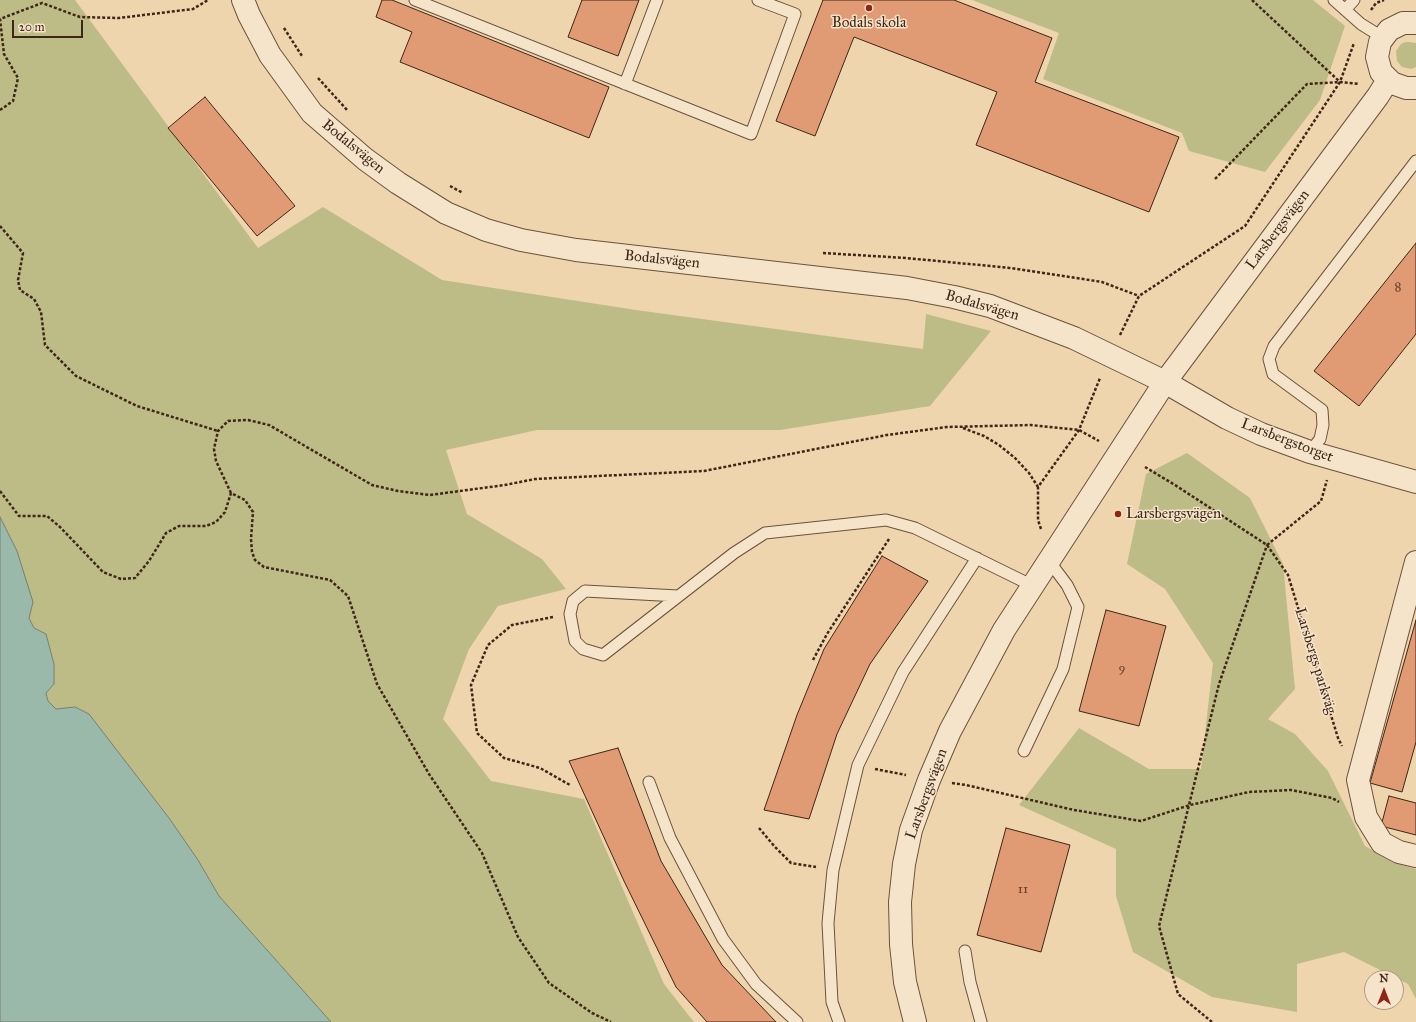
<!DOCTYPE html>
<html>
<head>
<meta charset="utf-8">
<style>
	body { margin:0 }
	#map { position:relative; width:1416px; height:1022px; overflow:hidden; background:#efd5ad; font-family:"IM FELL Great Primer",serif }
	canvas { display:block }
	.north { position:absolute; left:1364px; top:970px; width:40px; height:40px; box-sizing:border-box; background:#f5e4ca; border:1px solid #ac9883; border-radius:50%; rotate:0deg; font-size:11px; font-weight:700; line-height:16px; text-align:center; color:#3f2618 }
	.north::after { content:''; display:block; margin:auto; width:14px; height:18px; background:#8f2418; clip-path:polygon(50% 0,100% 100%,50% 72%,0 100%) }
	.scale { position:absolute; left:12px; top:20px; width:71px; height:18px; box-sizing:border-box; border:2px solid #3f2618; border-top:0; padding-left:5px; font-size:12px; line-height:14px; white-space:nowrap; color:#3f2618; -webkit-text-stroke:3px #f5e4ca; paint-order:stroke }
</style>
</head>
<body>
<div id="map">
<canvas width="1416" height="1022"></canvas>
<div class="north">N</div>
<div class="scale">20 m</div>
</div>
<script>
const ctx = document.querySelector('canvas').getContext('2d');
ctx.lineJoin = 'round';
function paint(path, color) { ctx.fillStyle = color; ctx.fill(path, 'evenodd'); }
const toPath = rows => new Path2D(rows.map(r => 'M' + r).join(''));
function strokePath(path, color, width, dash) { ctx.strokeStyle = color; ctx.lineWidth = width; ctx.lineCap = dash ? 'butt' : 'round'; ctx.setLineDash(dash || []); ctx.stroke(path); }
function write(font, color, halo, rows, align = 'center') {
  ctx.font = font + ' "IM FELL Great Primer",serif'; ctx.lineWidth = 3; ctx.setLineDash([]); ctx.textBaseline = 'middle'; ctx.strokeStyle = halo; ctx.fillStyle = color; for (const [text, x, y, turn = 0] of rows) {
    ctx.save(); ctx.translate(x, y); ctx.rotate((+turn || 0) * Math.PI / 180); ctx.textAlign = isNaN(turn) ? turn : align; if (halo) ctx.strokeText(text, 0, 0); ctx.fillText(text, 0, 0); ctx.restore();
  }
}
const green = toPath([
	[0,0,75,0,258,248,323,207,442,280,636,310,923,349,926,314,991,331,930,406,780,430,537,430,446,450,467,514,542,559,566,589,498,606,469,649,443,719,491,781,584,799,664,984,694,1022,331,1022,219,896,198,860,169,818,89,714,75,707,56,709,48,701,46,693,54,684,54,664,46,634,34,628,29,618,17,551,0,517],
	[972,0,1313,0,1345,26,1320,100,1265,172,1189,151,1182,133,1043,79,1059,33],
	[1405,42,1409,42,1416,43,1416,67,1411,69,1402,67,1397,61,1396,51,1401,44],
	[1187,453,1250,498,1283,564,1295,689,1268,719,1295,734,1328,771,1365,846,1394,863,1416,869,1416,999,1408,984,1344,952,1297,964,1297,1012,1212,997,1133,952,1116,896,1116,849,1019,805,1079,728,1149,769,1201,769,1213,663,1165,589,1127,564,1146,474]
]);
const water = toPath([
	[0,517,17,551,33,602,29,618,34,628,46,634,54,664,54,684,46,693,48,701,56,709,75,707,89,714,169,818,198,860,219,896,331,1022,0,1022,0,517]
]);
const building = toPath([
	[382,0,392,0,609,87,589,138,400,62,412,32,376,17,382,0],
	[582,0,639,0,618,56,568,37,582,0],
	[823,0,954,0,1052,38,1035,82,1179,137,1149,212,976,145,997,92,854,37,815,136,776,121,823,0],
	[205,97,295,206,257,236,168,128,205,97],
	[1416,243,1416,334,1359,406,1314,371,1416,243],
	[882,556,928,581,870,664,837,734,809,819,764,810,797,715,824,649,882,556],
	[1106,610,1166,626,1139,726,1079,711,1106,610],
	[1416,620,1416,742,1402,792,1370,783,1416,620],
	[618,748,661,861,722,965,776,1022,707,1022,676,987,624,881,569,761,618,748],
	[1389,796,1416,803,1416,835,1381,826,1389,796],
	[1006,828,1070,845,1041,952,977,935,1006,828]
]);
const path = toPath([
	[1252,0,1340,82,1359,84],
	[1371,10,1376,3,1384,0],
	[284,28,302,56],
	[318,78,348,111],
	[0,110,13,101,18,78,4,54,0,19,42,3,80,17,119,18,193,9,208,0],
	[1215,179,1307,84,1340,82],
	[450,186,463,193],
	[0,226,23,253,18,280,20,290,34,299,41,312,45,345,76,376,137,406,218,431],
	[823,253,906,258,1011,268,1102,282,1139,296],
	[1120,335,1139,296,1245,226,1340,82,1354,43],
	[963,428,984,436,999,445,1015,458,1029,473,1038,487],
	[1145,467,1175,485,1267,545,1288,575,1338,738,1342,746],
	[0,491,19,516,47,516,60,527,103,572,121,579,135,578,149,561,166,533,179,526,206,526,216,522,225,512,231,493,245,500,253,512,251,539,252,552,255,560,264,567,330,580,348,596,377,684,429,774,482,853,518,937,549,983,592,1013,611,1022],
	[231,493,216,461,214,449,218,431,228,421,248,420,269,425,372,485,398,491,430,495,505,485,535,479,704,471,887,435,947,427,1031,425,1079,430,1099,441],
	[1041,529,1038,520,1038,487,1079,430,1100,378],
	[1267,545,1321,501,1327,480],
	[553,617,512,625,488,645,471,685,477,733,504,758,540,768,570,785],
	[813,660,827,634,889,539],
	[875,769,906,775],
	[952,783,966,785,1074,810,1141,821,1190,805,1249,792,1291,790,1332,798,1339,802],
	[759,828,775,847,791,863,816,867],
	[1212,1022,1178,994,1159,926,1219,684,1267,545]
]);
const service = toPath([
	[415,0,751,134,795,14,758,0],
	[1334,0,1361,24,1382,37],
	[1345,10,1354,0],
	[625,84,657,0],
	[1310,452,1320,439,1323,425,1322,410,1273,374,1269,359,1274,346,1416,161],
	[678,596,585,591,573,601,570,614,575,641,583,649,603,655,734,553,765,533,886,520,915,528,1033,586],
	[1024,751,1063,669,1078,607,1067,585,1049,561],
	[649,782,670,838,723,939,756,984,797,1022],
	[965,951,970,982,981,1022],
	[839,1022,832,1002,828,923,833,870,858,765,903,672,977,558]
]);
const minor = toPath([
	[243,0,249,15,270,55,312,113,365,159,398,183,446,213,486,230,521,240,576,250,907,288,954,297,990,306,1074,338,1165,382,1227,418,1261,434,1310,452,1416,482],
	[1416,562,1358,780,1366,817,1382,843,1399,852,1416,856]
]);
const tertiary = toPath([
	[1416,23,1403,23,1389,30,1380,42,1377,57,1381,72,1392,83,1406,88,1416,88],
	[915,1022,905,982,901,944,900,902,904,864,911,830,929,780,950,731,1004,630,1165,382,1378,96,1388,80]
]);
const markers = [
	[869,8,4,"#8f2418"],
	[1118,514,4,"#8f2418"]
];
const numberNames = [
	["8",1398,288],
	["9",1122,669],
	["11",1023,890]
];
const poiNames = [
	["Bodals skola",869,23],
	["Larsbergsvägen",1126,514,"left"]
];
const streetNames = [
	["Bodalsvägen",353,147,39],
	["Larsbergsvägen",1278,230,-53],
	["Bodalsvägen",662,260,6],
	["Bodalsvägen",982,306,16],
	["Larsbergstorget",1287,441,21],
	["Larsbergs parkväg",1315,661,73],
	["Larsbergsvägen",927,794,-70]
];
paint(green, '#bebc86');
paint(water, '#9ab9ab');
strokePath(water, '#767e70', 1);
paint(building, '#e09a74');
strokePath(building, '#3f2618', 1);
strokePath(service, '#6b523d', 13);
strokePath(minor, '#6b523d', 24);
strokePath(tertiary, '#6b523d', 24);
strokePath(path, '#3f2618', 2.5, [3, 2]);
strokePath(service, '#f5e4ca', 11);
strokePath(minor, '#f5e4ca', 22);
strokePath(tertiary, '#f5e4ca', 22);
for (const [x, y, r, color] of markers) { const dot = new Path2D(); dot.arc(x, y, r, 0, 2 * Math.PI); ctx.fillStyle = color; ctx.fill(dot); strokePath(dot, '#f5e4ca', 1.5); }
write('13px', '#67432f', null, numberNames);
write('15px', '#3f2618', '#f5e4ca', poiNames);
write('15px', '#3f2618', '#f5e4ca', streetNames);
</script>
</body>
</html>
